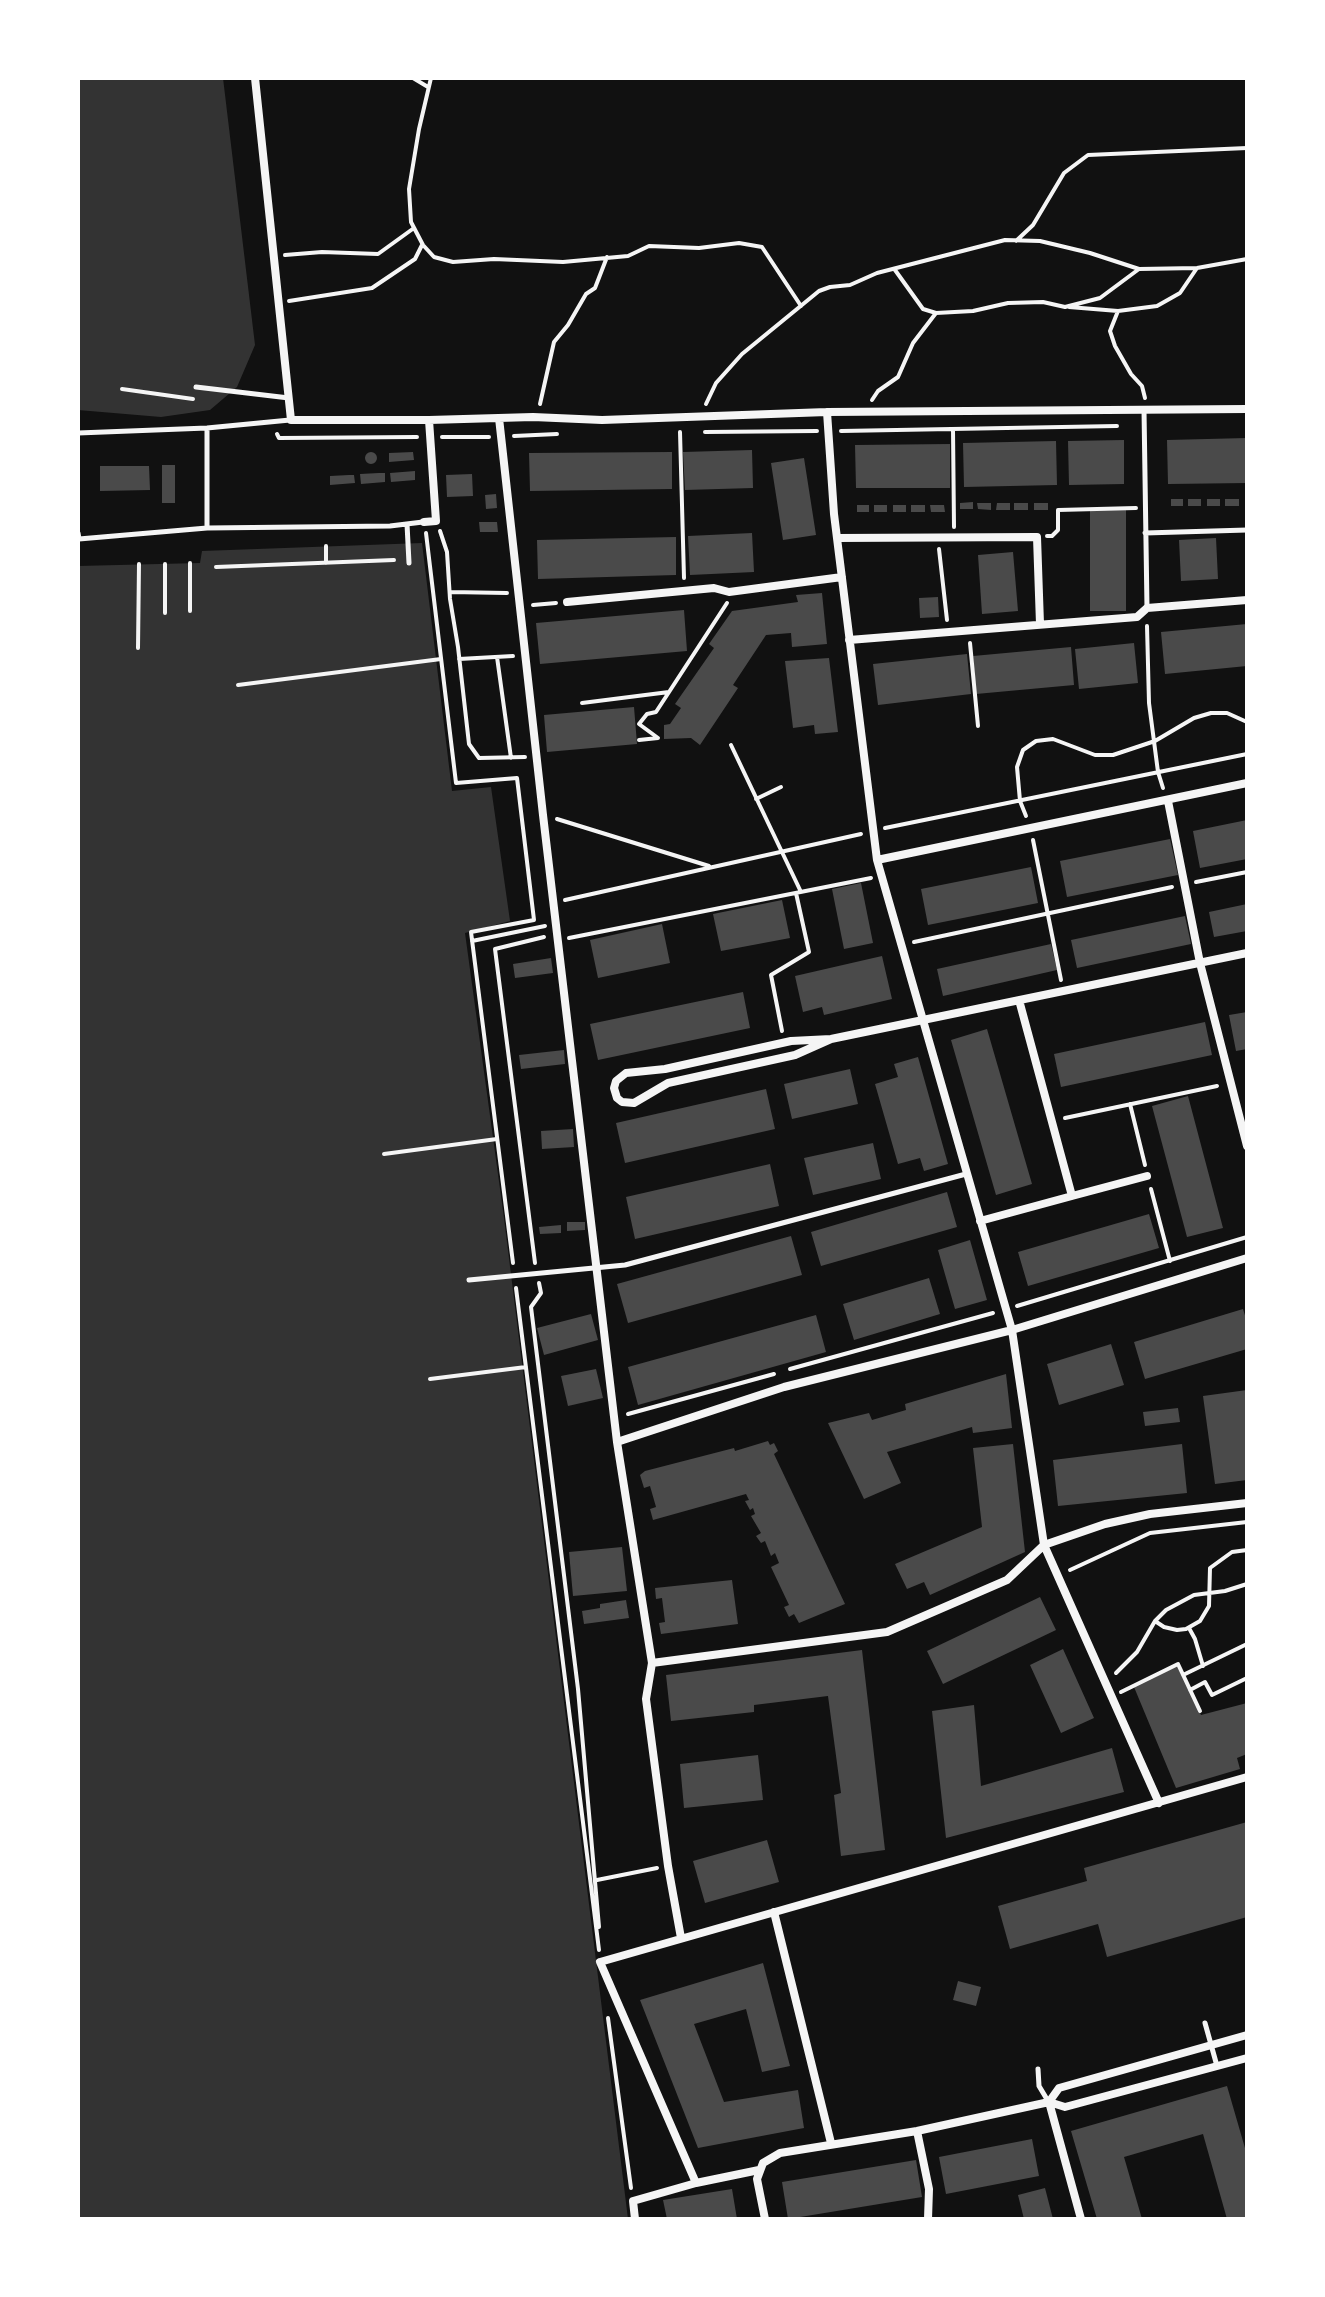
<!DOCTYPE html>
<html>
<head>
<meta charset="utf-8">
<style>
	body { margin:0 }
	#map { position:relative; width:1325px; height:2297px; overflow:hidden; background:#111; font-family:Mulish,sans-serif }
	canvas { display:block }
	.frame { position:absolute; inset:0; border:80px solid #fff; pointer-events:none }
</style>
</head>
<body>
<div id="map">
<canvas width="1325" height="2297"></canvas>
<div class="frame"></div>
</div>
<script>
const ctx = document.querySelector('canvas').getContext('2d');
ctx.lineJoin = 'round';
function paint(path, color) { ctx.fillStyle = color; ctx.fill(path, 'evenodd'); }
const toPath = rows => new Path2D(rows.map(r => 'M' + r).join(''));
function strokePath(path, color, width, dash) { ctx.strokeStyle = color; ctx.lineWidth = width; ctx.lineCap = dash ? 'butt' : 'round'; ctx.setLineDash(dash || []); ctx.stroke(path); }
const water = toPath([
	[78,78,223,78,255,345,237,387,210,410,161,417,78,410],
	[422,543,452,791,491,787,510,921,465,933,504,1218,628,2219,78,2219,78,566,200,563,202,551]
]);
const building = toPath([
	[1247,438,1247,483,1168,484,1167,440],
	[1124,440,1124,484,1069,485,1068,441],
	[1056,441,1057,485,964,487,963,443],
	[950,444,950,488,856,488,855,445],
	[752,450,753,488,685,490,683,452],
	[413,452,414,460,389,462,389,453],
	[672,452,672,489,530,491,529,453],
	'365 458a6 6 0 1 1 12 0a6 6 0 1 1-12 0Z',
	[804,458,816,535,783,540,771,463],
	[162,465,175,465,175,503,162,503],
	[100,466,149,466,150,490,100,491],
	[415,471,415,480,391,482,390,473],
	[379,473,385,473,385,482,361,484,360,474],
	[472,474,473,496,447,497,446,475],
	[349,475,354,475,355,483,330,485,330,476],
	[496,494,497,508,486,509,485,495],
	[1171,499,1183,499,1183,506,1171,506],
	[1188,499,1201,499,1201,506,1188,506],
	[1207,499,1220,499,1220,506,1207,506],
	[1225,499,1239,499,1239,506,1225,506],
	[973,502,973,509,960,509,960,503],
	[977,503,991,503,991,510,978,509],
	[997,503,1010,503,1010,510,996,510],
	[1014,503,1028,503,1028,510,1014,510],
	[1034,503,1048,503,1048,510,1034,510],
	[857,505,869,505,869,512,857,512],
	[874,505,887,505,887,512,874,512],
	[893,505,906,505,906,512,893,512],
	[911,505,925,505,925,512,911,512],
	[930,505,944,505,945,512,931,512],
	[1090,510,1126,510,1126,611,1090,611],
	[479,522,497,522,498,532,480,532],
	[752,533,754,572,690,575,688,536],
	[676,537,676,575,538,579,537,540],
	[1216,538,1218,579,1181,581,1179,540],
	[1013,552,1018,611,982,614,978,555],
	[822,593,827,644,792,647,791,633,766,635,733,685,738,688,700,745,691,738,664,739,664,725,670,724,681,708,675,704,714,648,709,644,732,611,798,602,796,595],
	[938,597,939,617,920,618,919,598],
	[684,610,687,651,540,664,536,623],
	[1247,624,1247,666,1165,674,1161,632],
	[1134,643,1138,683,1079,689,1075,649],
	[1071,647,1074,685,976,694,973,656],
	[967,654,971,694,878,705,873,664],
	[829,658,838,732,815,734,814,725,793,728,785,661],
	[634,707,637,744,547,752,544,715],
	[1247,820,1247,859,1200,868,1193,831],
	[1170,839,1178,875,1067,897,1060,861],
	[1031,867,1038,903,928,925,921,889],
	[861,883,873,943,844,949,832,889],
	[782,900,790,938,721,951,713,914],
	[1247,904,1247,931,1214,937,1209,912],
	[1185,916,1191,944,1077,968,1071,940],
	[662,924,670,963,598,978,590,940],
	[1051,944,1057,970,943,996,937,969],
	[882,956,892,999,824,1015,822,1007,803,1012,795,976],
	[551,958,553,973,515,978,513,964],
	[743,992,750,1028,598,1060,590,1024],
	[1247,1012,1247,1049,1236,1051,1229,1015],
	[1205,1022,1212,1055,1061,1087,1054,1054],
	[987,1029,1032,1184,996,1195,951,1040],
	[564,1050,565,1064,521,1069,519,1055],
	[918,1057,948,1164,924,1171,920,1158,898,1164,875,1084,898,1077,894,1064],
	[850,1069,858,1104,792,1119,784,1084],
	[766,1089,775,1129,625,1163,616,1123],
	[1188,1096,1223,1228,1187,1237,1152,1106],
	[573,1129,574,1147,542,1149,541,1131],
	[873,1143,881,1179,813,1195,804,1158],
	[770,1164,779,1206,635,1239,626,1197],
	[947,1192,957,1227,821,1266,811,1232],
	[1149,1214,1159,1248,1028,1286,1018,1252],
	[567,1222,585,1222,585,1230,567,1231],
	[561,1225,561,1233,540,1234,539,1227],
	[791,1236,802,1275,628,1323,617,1284],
	[970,1240,987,1300,955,1309,938,1250],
	[929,1278,940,1314,854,1340,843,1304],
	[1243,1309,1247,1322,1247,1349,1145,1379,1134,1342],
	[591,1314,598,1340,544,1355,537,1328],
	[816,1315,826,1352,638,1405,628,1367],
	[1111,1344,1124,1385,1059,1405,1047,1364],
	[596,1369,603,1398,568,1406,561,1376],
	[1006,1374,1012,1428,973,1433,972,1427,887,1452,901,1483,864,1499,828,1423,869,1413,872,1420,906,1410,905,1404],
	[1247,1390,1247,1480,1215,1484,1203,1396],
	[1178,1408,1180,1422,1145,1426,1143,1412],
	[768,1441,770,1445,774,1443,778,1451,774,1454,845,1604,799,1623,794,1614,789,1617,784,1607,789,1605,771,1567,779,1563,775,1553,771,1556,765,1541,761,1543,756,1536,761,1533,751,1516,755,1514,753,1508,750,1510,745,1501,749,1500,746,1494,653,1520,650,1509,656,1507,650,1486,644,1488,640,1475,645,1471,734,1448,735,1451],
	[1013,1444,1025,1552,930,1595,924,1582,907,1589,895,1564,982,1527,973,1448],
	[1182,1444,1187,1493,1058,1506,1053,1460],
	[622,1547,627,1591,573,1596,569,1552],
	[732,1580,738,1624,661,1634,659,1623,665,1622,662,1598,656,1599,655,1588],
	[1040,1597,1056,1630,943,1684,927,1651],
	[626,1600,629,1618,584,1624,582,1611,600,1608,600,1604],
	[1063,1649,1094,1718,1061,1733,1030,1665],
	[862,1650,885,1850,841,1856,834,1795,841,1793,828,1696,754,1705,754,1712,671,1721,666,1675],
	[1177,1665,1201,1715,1247,1703,1247,1754,1237,1758,1240,1769,1176,1788,1134,1687],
	[974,1705,981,1786,1112,1748,1124,1792,946,1838,932,1711],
	[758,1755,763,1800,684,1808,680,1764],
	[1247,1822,1247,1917,1107,1957,1098,1924,1010,1949,998,1906,1087,1881,1084,1868],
	[767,1840,779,1882,705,1903,693,1861],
	[763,1963,790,2066,762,2072,746,2009,694,2024,724,2102,798,2090,804,2128,698,2148,640,2000],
	[958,1981,981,1987,976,2006,953,2000],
	[1227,2086,1247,2155,1247,2219,1227,2219,1203,2134,1124,2157,1142,2219,1097,2219,1071,2131],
	[1032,2139,1039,2176,946,2194,939,2157],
	[916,2160,922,2197,788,2219,782,2182],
	[1045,2188,1053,2219,1024,2219,1018,2195],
	[732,2189,737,2219,667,2219,663,2200]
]);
const path = toPath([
	[413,78,428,87],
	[431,78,419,129,409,189,411,222,423,245,434,257,453,262,494,259,563,262,628,256,649,246,699,248,739,243,762,247,801,306],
	[1016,241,1033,225,1064,173,1088,155,1247,148],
	[285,255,322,252,378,254,414,228],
	[895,270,923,309,936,313,973,311,1008,303,1043,302,1065,307,1100,298,1139,269],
	[289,301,372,288,415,259,422,245],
	[1069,307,1118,311,1157,306,1180,293,1197,268],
	[1118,311,1110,331,1115,346,1131,374,1142,386,1145,398],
	[122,389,193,399],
	[872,400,878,391,898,377,913,343,936,313],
	[540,404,554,342,568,325,586,294,595,288,607,257],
	[706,404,716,383,742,354,819,291,830,287,850,285,877,273,1005,240,1040,241,1090,253,1139,269,1197,268,1247,259],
	[953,429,954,527],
	[841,431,1117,426],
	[680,432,684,578],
	[705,432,817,431],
	[277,434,279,438,417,437],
	[514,436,557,434],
	[442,437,489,437],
	[440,531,447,552,450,599,458,647,469,744,479,758,525,757],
	[426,533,456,783,517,778,534,920,471,932,513,1263],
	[1047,536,1052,536,1058,530,1058,510,1136,508],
	[326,546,326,563],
	[939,549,947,620],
	[216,567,394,560],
	[450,592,507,593],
	[533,605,556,603],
	[190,611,190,563],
	[165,613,165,564],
	[1147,626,1149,703,1158,772,1163,788],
	[970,643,978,726],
	[138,648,139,564],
	[497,657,511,758],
	[459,659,513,656],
	[238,685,441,659],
	[582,703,669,692],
	[639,740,658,738,639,724,647,714,656,712,727,603],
	[731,745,801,892],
	[756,799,781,787],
	[1026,816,1020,801,1017,767,1023,750,1036,741,1053,739,1095,755,1113,755,1155,741,1194,718,1211,713,1227,713,1247,722],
	[557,819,709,866],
	[885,828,1247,754],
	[1033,840,1061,980],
	[1196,882,1247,872],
	[565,900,861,834],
	[569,938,871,878],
	[472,941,545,926],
	[914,942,1172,887],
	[782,1031,771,975,809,952,796,893],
	[1130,1104,1145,1165],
	[1065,1118,1217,1086],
	[384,1154,497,1139],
	[1151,1189,1170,1261],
	[535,1263,495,949,544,937],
	[539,1283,541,1293,531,1307,578,1689,599,1927],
	[516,1288,599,1950],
	[1017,1306,1247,1237],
	[790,1369,993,1313],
	[430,1379,526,1367],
	[628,1414,774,1374],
	[1070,1570,1150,1533,1247,1522],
	[1155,1621,1164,1627,1177,1630,1186,1629,1200,1621,1209,1606,1210,1568,1232,1552,1247,1550],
	[1189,1628,1195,1639,1203,1666],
	[1116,1673,1137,1652,1155,1621,1166,1610,1194,1595,1225,1591,1247,1584],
	[1183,1675,1247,1644],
	[1190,1690,1205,1682,1212,1695,1247,1678],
	[1121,1692,1178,1664,1200,1711],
	[597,1880,657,1868],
	[608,2018,631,2188]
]);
const service = toPath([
	[196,387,289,398],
	[1144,410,1147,608],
	[207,428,207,528,390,526,423,522],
	[78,433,207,428,290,420],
	[407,524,409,563],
	[78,533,79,539,207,528],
	[1145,533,1247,530],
	[469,1280,625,1265,966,1174],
	[1205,2023,1217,2066],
	[1038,2069,1039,2086,1048,2101]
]);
const minor = toPath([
	[255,78,291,420,429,420,533,417,602,420,827,412,1247,409],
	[827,412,834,514,877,860,1012,1330,1044,1545,1159,1803],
	[499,418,543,815,617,1442,652,1663,646,1699,668,1866,681,1938],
	[424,522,436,521,429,420],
	[837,538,1037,537,1040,624],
	[567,602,714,588,729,592,842,577],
	[849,640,1137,617,1147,608,1247,600],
	[1168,801,1200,963,1247,1146],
	[877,860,1247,783],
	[831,1039,795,1055,668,1083,634,1103,622,1102,617,1098,614,1088,616,1081,626,1073,665,1069,791,1041,831,1039,1247,953],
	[1072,1196,1147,1176],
	[980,1221,1072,1196,1019,1000],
	[617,1442,784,1387,1012,1330,1247,1258],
	[652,1663,887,1632,1007,1580,1044,1545,1105,1524,1150,1514,1247,1503],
	[774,1912,831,2143],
	[917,2131,929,2189,928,2219],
	[696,2183,759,2170],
	[635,2219,633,2201,696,2183,600,1962,1247,1777],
	[765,2219,757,2179,763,2163,780,2153,917,2131,1049,2102,1065,2107,1247,2058],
	[1081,2219,1049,2102,1059,2088,1247,2035]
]);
paint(water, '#333');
paint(building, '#4a4a4a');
strokePath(path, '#f5f5f5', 4);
strokePath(service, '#f5f5f5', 5);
strokePath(minor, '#f5f5f5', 8);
</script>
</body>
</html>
